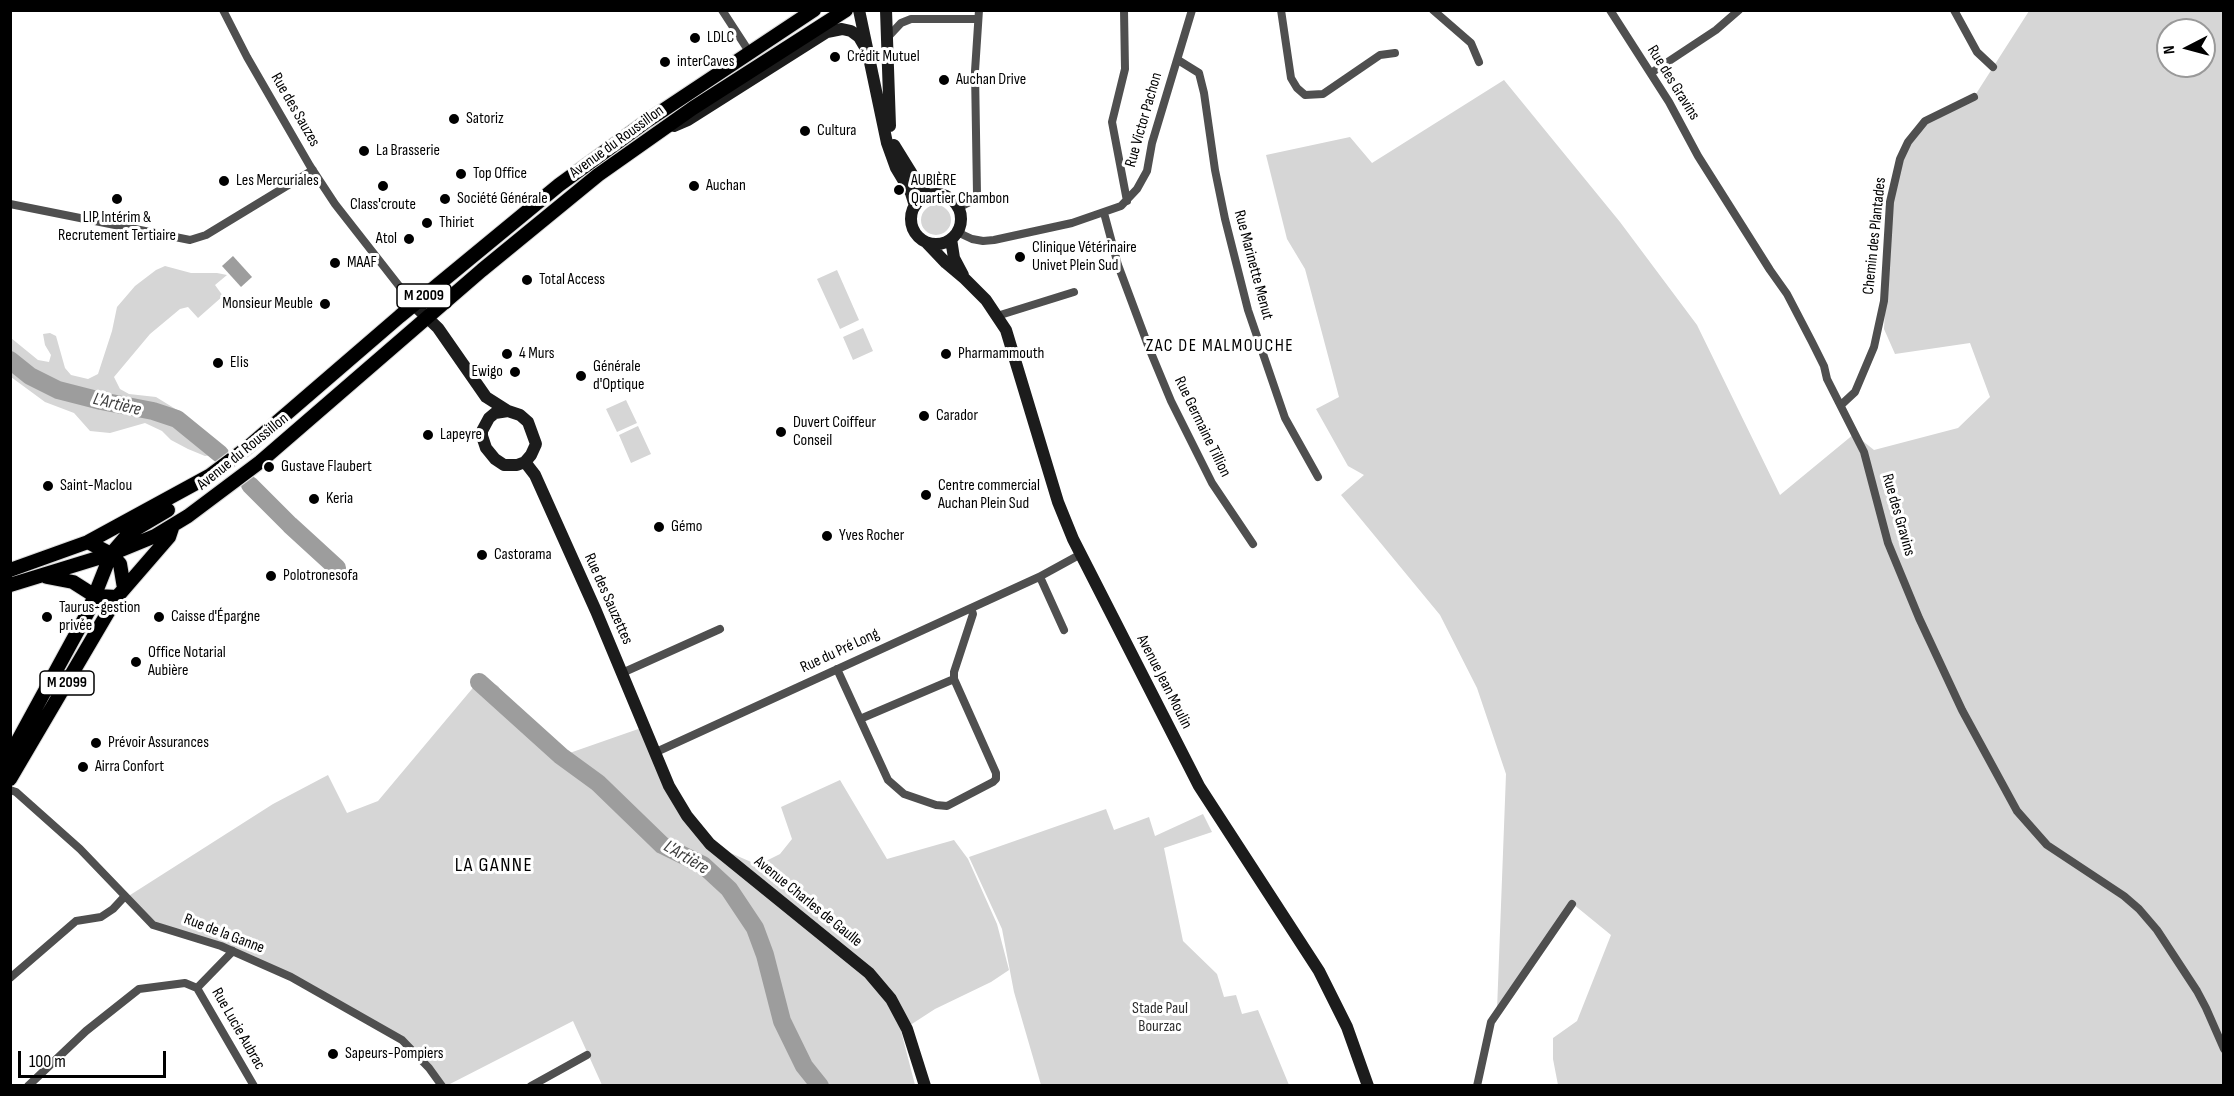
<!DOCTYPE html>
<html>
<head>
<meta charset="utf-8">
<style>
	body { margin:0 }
	#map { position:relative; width:2234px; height:1096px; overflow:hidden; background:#fff; font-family:"Sofia Sans Condensed",sans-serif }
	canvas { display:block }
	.frame { position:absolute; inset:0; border:12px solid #000; pointer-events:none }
	.north { position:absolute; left:2156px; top:18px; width:60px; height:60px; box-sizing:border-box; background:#fff; border:2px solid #999; border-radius:50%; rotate:264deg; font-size:16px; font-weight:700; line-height:24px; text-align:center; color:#000 }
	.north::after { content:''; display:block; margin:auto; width:21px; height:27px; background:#000; clip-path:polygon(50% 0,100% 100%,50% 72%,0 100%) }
	.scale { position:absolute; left:18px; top:1051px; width:148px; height:27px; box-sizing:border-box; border:3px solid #000; border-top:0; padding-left:8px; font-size:18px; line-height:21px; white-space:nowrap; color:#000; -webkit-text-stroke:4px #fff; paint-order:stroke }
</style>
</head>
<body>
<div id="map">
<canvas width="2234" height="1096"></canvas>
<div class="frame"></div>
<div class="north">N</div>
<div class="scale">100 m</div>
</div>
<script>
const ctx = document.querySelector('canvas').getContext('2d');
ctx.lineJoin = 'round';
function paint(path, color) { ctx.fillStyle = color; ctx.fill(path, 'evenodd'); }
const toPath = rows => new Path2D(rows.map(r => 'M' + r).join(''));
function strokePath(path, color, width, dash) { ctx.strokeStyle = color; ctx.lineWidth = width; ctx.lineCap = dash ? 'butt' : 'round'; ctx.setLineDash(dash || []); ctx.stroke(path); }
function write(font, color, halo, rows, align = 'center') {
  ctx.font = font + ' "Sofia Sans Condensed",sans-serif'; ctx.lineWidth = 6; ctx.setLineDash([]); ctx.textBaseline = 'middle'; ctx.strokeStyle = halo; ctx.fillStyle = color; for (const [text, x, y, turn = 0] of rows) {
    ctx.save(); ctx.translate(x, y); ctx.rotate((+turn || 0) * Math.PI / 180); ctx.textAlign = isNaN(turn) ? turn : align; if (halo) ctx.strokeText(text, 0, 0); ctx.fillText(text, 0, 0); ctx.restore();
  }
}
const green = toPath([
	[2029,11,2223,11,2223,1085,1558,1085,1553,1059,1553,1038,1577,1021,1611,935,1573,904,1497,1010,1506,774,1477,688,1440,615,1341,495,1364,475,1348,466,1316,409,1339,397,1305,269,1287,239,1266,155,1350,137,1372,163,1504,80,1620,222,1697,325,1780,495,1854,434,1874,450,1958,428,1990,397,1970,343,1895,354,1884,329,1890,202,1900,159,1925,121,1974,97],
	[2168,30,2204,30,2204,66,2168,66],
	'921 220a15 15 0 1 1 30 0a15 15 0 1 1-30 0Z',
	[165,266,191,273,217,273,227,275,215,285,223,296,198,318,188,307,180,309,150,334,114,377,120,389,129,394,156,397,182,413,222,450,220,454,205,456,188,449,171,440,162,431,145,423,110,433,90,431,74,413,45,402,11,377,11,338,38,360,49,362,51,355,45,345,43,334,50,333,56,336,65,368,71,375,88,379,98,374,112,331,117,307,135,286,156,270],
	[837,270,859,320,840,329,817,279],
	[863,328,873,351,853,360,843,337],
	[626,400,637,423,617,432,606,409],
	[638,426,651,454,631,463,619,435],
	[482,677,498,686,527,726,561,756,644,727,669,786,710,844,758,865,780,854,792,839,781,807,840,780,887,859,954,840,968,859,997,924,1009,970,991,982,935,1009,901,1031,915,1085,602,1085,573,1021,448,1085,442,1085,402,1039,291,977,221,946,153,925,127,897,273,804,328,775,347,813,378,801],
	[1106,809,1114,830,1149,817,1155,836,1203,814,1212,832,1164,848,1183,941,1217,974,1224,997,1236,995,1242,1014,1258,1010,1289,1085,1041,1085,1014,992,1002,929,969,857]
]);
const water = toPath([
	[233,256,252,277,241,287,222,266]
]);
const river = toPath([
	[10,360,30,376,58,390,101,401,153,411,177,419,220,454],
	[250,485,290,525,337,568],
	[479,682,561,756,598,783,662,845,703,865,729,889,755,928,765,955,782,1021,804,1066,820,1086]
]);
const street = toPath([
	[223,10,247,57,310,166,335,204,414,305],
	[722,10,750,53],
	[1124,10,1125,69,1112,122,1127,201],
	[1281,10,1291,78,1297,88,1305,95,1323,94,1380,55,1395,53],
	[1433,10,1471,43,1479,62],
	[1610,10,1669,102,1698,156,1770,270,1787,294,1812,342,1824,366,1827,379,1864,452,1888,543,1919,618,1962,710,2017,811,2047,845,2124,896,2139,909,2157,930,2197,991,2206,1008,2224,1049],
	[1954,10,1977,52,1993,67],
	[887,38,901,23,911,19,978,19],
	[1178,60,1199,73,1204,93,1215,170,1225,219,1248,310,1285,418,1318,477],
	[1651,73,1716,30,1739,10],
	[10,204,190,240,206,235,313,170],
	[958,208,972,201,977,194,975,71,979,10],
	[1104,213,1118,265,1149,348,1171,401,1212,483,1253,544],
	[957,232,972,239,983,241,994,240,1072,223,1121,206,1137,189,1147,171,1152,143,1192,10],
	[997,316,1074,292],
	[1841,405,1855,392,1874,347,1884,301,1890,202,1900,159,1908,142,1925,121,1974,97],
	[1040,577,1064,630],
	[837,669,888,780,904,794,936,805,947,806,993,782,996,779,996,773,954,679,954,672,973,614,971,608],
	[622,673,720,629],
	[860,719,954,679],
	[654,753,1039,577,1081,554],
	[10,790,16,792,80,849,153,925,221,946,291,977,402,1040,429,1068,442,1086],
	[10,978,76,921,101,917,113,909,125,896],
	[197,988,254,1086],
	[197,988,233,951],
	[28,1086,86,1031,139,989,185,983,197,988],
	[531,1086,587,1055],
	[1477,1086,1491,1022,1572,904]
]);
const secondary = toPath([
	[859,10,887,143,896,168,911,193,915,206],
	[886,10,890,126],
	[674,126,688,120,827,32,842,29,851,31,859,37,869,54],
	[894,145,920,187,929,196],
	'911 219a25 25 0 1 1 50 0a25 25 0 1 1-50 0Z',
	[951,239,954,258,963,275],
	[927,243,946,263,965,279,986,300,1006,330,1058,502,1073,539,1199,786,1319,971,1347,1027,1368,1086],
	[414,305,438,328,486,397,508,411],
	[508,411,520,415,528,422,536,444,531,455,525,462,517,465,504,465,495,459,486,448,482,436,482,431,489,418,495,413,508,411],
	[525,462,535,475,596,611,669,786,687,816,710,844,869,973,891,999,907,1029,925,1086]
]);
const primary = toPath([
	[88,542,111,554,120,564,124,588],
	[10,570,88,542,209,476,248,447,400,316,559,185,644,123,814,10],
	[47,577,73,582,95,596,117,597],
	[10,585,111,554,155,536,188,516,260,462,482,270,598,175,693,108,846,10],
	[10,755,88,612,111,554,129,533,168,510],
	[10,779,117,597,169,537,173,525]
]);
const markers = [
	[695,38,6,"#000"],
	[835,57,6,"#000"],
	[665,62,6,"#000"],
	[944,80,6,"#000"],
	[454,119,6,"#000"],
	[805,131,6,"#000"],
	[364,151,6,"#000"],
	[461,174,6,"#000"],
	[224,181,6,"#000"],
	[383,186,6,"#000"],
	[694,186,6,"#000"],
	[899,190,6,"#000"],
	[117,199,6,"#000"],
	[445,199,6,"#000"],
	[427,223,6,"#000"],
	[409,239,6,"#000"],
	[1020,257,6,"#000"],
	[335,263,6,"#000"],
	[527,280,6,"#000"],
	[325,304,6,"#000"],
	[507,354,6,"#000"],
	[946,354,6,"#000"],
	[218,363,6,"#000"],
	[515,372,6,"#000"],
	[581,376,6,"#000"],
	[924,416,6,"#000"],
	[781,432,6,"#000"],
	[428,435,6,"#000"],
	[269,467,6,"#000"],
	[48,486,6,"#000"],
	[926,495,6,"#000"],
	[314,499,6,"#000"],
	[659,527,6,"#000"],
	[827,536,6,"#000"],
	[482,555,6,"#000"],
	[271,576,6,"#000"],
	[47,617,6,"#000"],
	[159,617,6,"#000"],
	[136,662,6,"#000"],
	[96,743,6,"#000"],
	[83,767,6,"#000"],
	[333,1054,6,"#000"]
];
const shields = [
	[424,296,54],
	[67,683,54]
];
const shieldNames = [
	["M 2009",424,296],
	["M 2099",67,683]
];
const poiNames = [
	["LDLC",707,38],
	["Crédit Mutuel",847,57],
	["interCaves",677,62],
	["Auchan Drive",956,80],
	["Satoriz",466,119],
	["Cultura",817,131],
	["La Brasserie",376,151],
	["Top Office",473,174],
	["Les Mercuriales",236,181],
	["AUBIÈRE",911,181],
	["Quartier Chambon",911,199],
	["Auchan",706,186],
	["Société Générale",457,199],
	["Class'croute",383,205,"center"],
	["LIP Intérim &",117,218,"center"],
	["Recrutement Tertiaire",117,236,"center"],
	["Thiriet",439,223],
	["Atol",397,239,"right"],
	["Clinique Vétérinaire",1032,248],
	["Univet Plein Sud",1032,266],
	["MAAF",347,263],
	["Total Access",539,280],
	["Monsieur Meuble",313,304,"right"],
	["4 Murs",519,354],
	["Pharmammouth",958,354],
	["Elis",230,363],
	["Générale",593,367],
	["d'Optique",593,385],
	["Ewigo",503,372,"right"],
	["Carador",936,416],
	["Duvert Coiffeur",793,423],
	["Conseil",793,441],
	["Lapeyre",440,435],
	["Gustave Flaubert",281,467],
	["Saint-Maclou",60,486],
	["Centre commercial",938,486],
	["Auchan Plein Sud",938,504],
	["Keria",326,499],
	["Gémo",671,527],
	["Yves Rocher",839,536],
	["Castorama",494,555],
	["Polotronesofa",283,576],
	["Taurus-gestion",59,608],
	["privée",59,626],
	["Caisse d'Épargne",171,617],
	["Office Notarial",148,653],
	["Aubière",148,671],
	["Prévoir Assurances",108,743],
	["Airra Confort",95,767],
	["Sapeurs-Pompiers",345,1054]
];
const streetNames = [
	["Rue des Gravins",1673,83,58],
	["Rue des Sauzes",295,110,60],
	["Rue Victor Pachon",1144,120,-74],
	["Avenue du Roussillon",617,142,-36],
	["Chemin des Plantades",1875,236,-84],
	["Rue Marinette Menut",1253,265,75],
	["Rue Germaine Tillion",1202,427,64],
	["Avenue du Roussillon",243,452,-39],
	["Rue des Gravins",1898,515,74],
	["Rue des Sauzettes",608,599,66],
	["Rue du Pré Long",840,651,-25],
	["Avenue Jean Moulin",1164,682,63],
	["Avenue Charles de Gaulle",808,902,39],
	["Rue de la Ganne",224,934,21],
	["Rue Lucie Aubrac",238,1029,60]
];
const parkNames = [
	["Stade Paul",1160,1009],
	["Bourzac",1160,1027]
];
const neighbourhoodNames = [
	["ZAC DE MALMOUCHE",1220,346]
];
const waterNames = [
	["L'Artière",117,405,14],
	["L'Artière",686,858,31]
];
const quarterNames = [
	["LA GANNE",494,866]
];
paint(green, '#d6d6d6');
paint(water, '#9d9d9d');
strokePath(river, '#9d9d9d', 18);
strokePath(primary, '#dbdbdb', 16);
strokePath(street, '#4f4f4f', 8);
strokePath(secondary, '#1c1c1c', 12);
strokePath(primary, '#000', 14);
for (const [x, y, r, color] of markers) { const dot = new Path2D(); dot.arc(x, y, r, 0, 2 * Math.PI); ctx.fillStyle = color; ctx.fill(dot); strokePath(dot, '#fff', 2); }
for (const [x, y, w] of shields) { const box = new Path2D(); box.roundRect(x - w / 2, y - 12, w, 24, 4.5); ctx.fillStyle = '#fff'; ctx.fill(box); strokePath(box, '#000', 1.5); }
write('bold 15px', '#000', null, shieldNames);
write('16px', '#000', '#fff', poiNames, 'left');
write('16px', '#000', '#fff', streetNames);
write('16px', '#2d2d2d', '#fff', parkNames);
ctx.letterSpacing = '1.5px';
write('18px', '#000', '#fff', neighbourhoodNames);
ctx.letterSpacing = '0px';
write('italic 18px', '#3e3e3e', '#fff', waterNames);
ctx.letterSpacing = '1.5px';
write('20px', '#000', '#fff', quarterNames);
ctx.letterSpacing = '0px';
</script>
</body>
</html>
